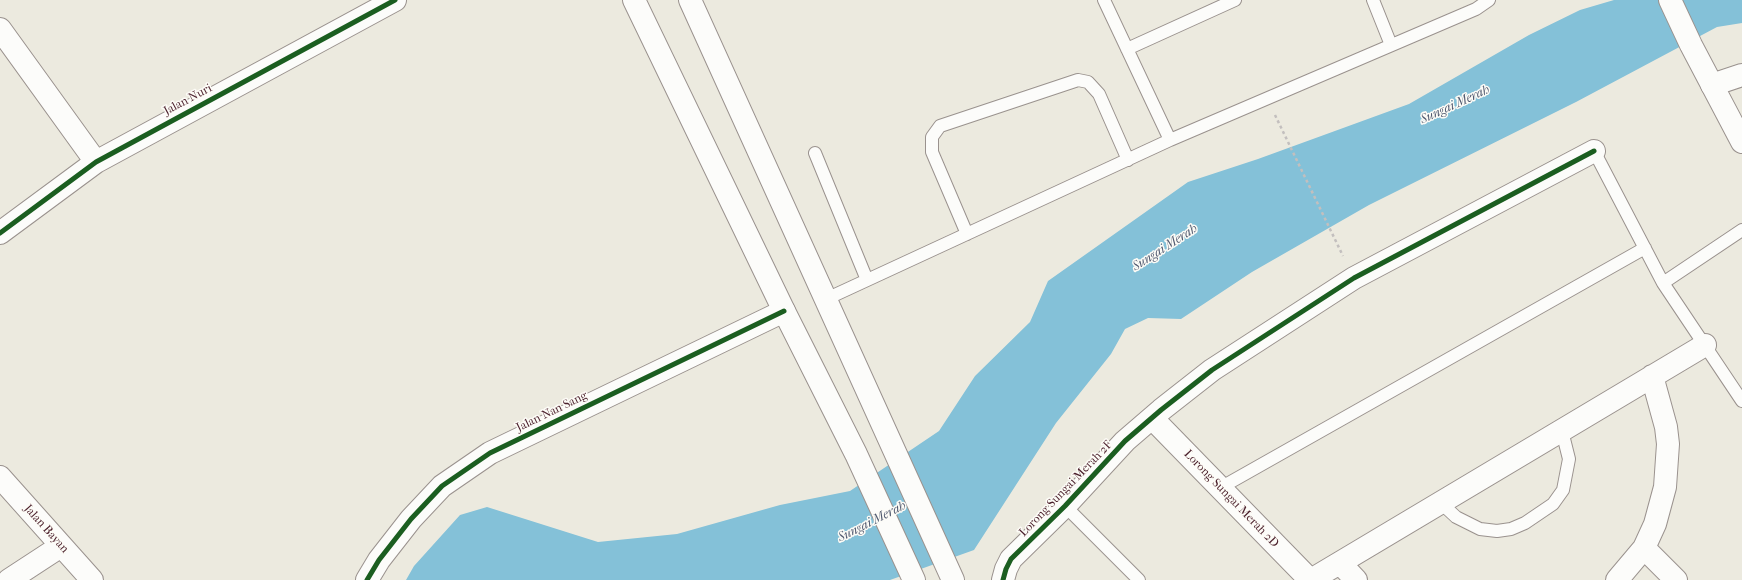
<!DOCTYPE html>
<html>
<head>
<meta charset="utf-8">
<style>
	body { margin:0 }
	canvas { display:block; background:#eceadf }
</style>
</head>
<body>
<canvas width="1742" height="580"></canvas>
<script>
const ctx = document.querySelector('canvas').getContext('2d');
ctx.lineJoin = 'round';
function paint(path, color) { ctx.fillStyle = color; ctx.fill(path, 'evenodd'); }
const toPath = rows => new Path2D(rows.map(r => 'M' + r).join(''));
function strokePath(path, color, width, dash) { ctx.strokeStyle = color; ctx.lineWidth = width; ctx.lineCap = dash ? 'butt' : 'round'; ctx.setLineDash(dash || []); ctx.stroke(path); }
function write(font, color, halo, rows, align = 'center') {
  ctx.font = font + ' "IM FELL French Canon",serif'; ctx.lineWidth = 3; ctx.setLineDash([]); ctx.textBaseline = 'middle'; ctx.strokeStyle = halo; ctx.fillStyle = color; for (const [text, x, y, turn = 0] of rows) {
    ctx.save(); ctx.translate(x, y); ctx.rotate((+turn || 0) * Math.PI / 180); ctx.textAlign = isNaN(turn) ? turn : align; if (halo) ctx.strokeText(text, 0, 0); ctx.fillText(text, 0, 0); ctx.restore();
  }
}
const water = toPath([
	[1614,0,1742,0,1742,23,1717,27,1576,102,1369,205,1252,272,1181,319,1148,318,1125,329,1111,354,1056,423,974,550,890,580,406,580,414,566,460,515,487,507,598,542,677,534,780,505,850,491,939,431,975,376,1030,322,1048,281,1188,182,1258,159,1409,104,1529,35,1580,10]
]);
const path = toPath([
	[1275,115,1343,256]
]);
const lane = toPath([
	[1104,0,1170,140],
	[1373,0,1391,45],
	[1127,49,1235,0],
	[1594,151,1663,283,1742,401],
	[815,153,867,280],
	[967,234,932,152,932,137,940,126,1078,80,1088,82,1099,94,1128,160],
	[1663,283,1742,230],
	[824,300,1170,140,1476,9,1489,0],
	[1220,488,1645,248],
	[1441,503,1456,517,1480,529,1497,531,1511,529,1525,523,1553,504,1563,490,1569,459,1562,431],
	[1065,506,1139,580]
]);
const street = toPath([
	[0,29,96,162],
	[1712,85,1742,75],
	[0,233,96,162,395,0],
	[1152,418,1310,580],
	[0,477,92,580],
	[1644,548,1676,580],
	[1340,563,1356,580],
	[9,580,61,546],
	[367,580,379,560,411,519,442,486,490,453,784,311],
	[1003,580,1006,569,1011,559,1065,506,1125,441,1161,410,1212,370,1354,278,1594,151],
	[1311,580,1705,345],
	[1617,580,1644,548,1655,524,1665,487,1668,444,1666,427,1652,376]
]);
const secondary = toPath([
	[634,0,784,311,856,454,914,580],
	[690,0,953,580],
	[1670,0,1691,45,1742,142]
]);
const cycleway = toPath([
	[0,233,96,162,395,0],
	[367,580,379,560,411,519,442,486,490,453,784,311],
	[1003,580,1006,569,1011,559,1065,506,1125,441,1161,410,1212,370,1354,278,1594,151]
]);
const streetNames = [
	["Jalan Nuri",188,100,-28],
	["Jalan Nan Sang",552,412,-26],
	["Lorong Sungai Merah 2F",1066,489,-46],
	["Lorong Sungai Merah 2D",1231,499,46],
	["Jalan Bayan",46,529,48]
];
const waterNames = [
	["Sungai Merah",1455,105,-25],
	["Sungai Merah",1165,248,-33],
	["Sungai Merah",872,522,-27]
];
paint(water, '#84c1d8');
strokePath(lane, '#9a928e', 14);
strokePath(street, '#9a928e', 24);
strokePath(secondary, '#9a928e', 24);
strokePath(path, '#c3bfbe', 2.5, [3, 3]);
strokePath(lane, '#fcfcfa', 12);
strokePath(street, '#fcfcfa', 22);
strokePath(secondary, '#fcfcfa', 22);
strokePath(cycleway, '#1b5e20', 5);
write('12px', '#4a1f2b', '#fdfcf7', streetNames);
write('italic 13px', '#50596f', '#fdfcf7', waterNames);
</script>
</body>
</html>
